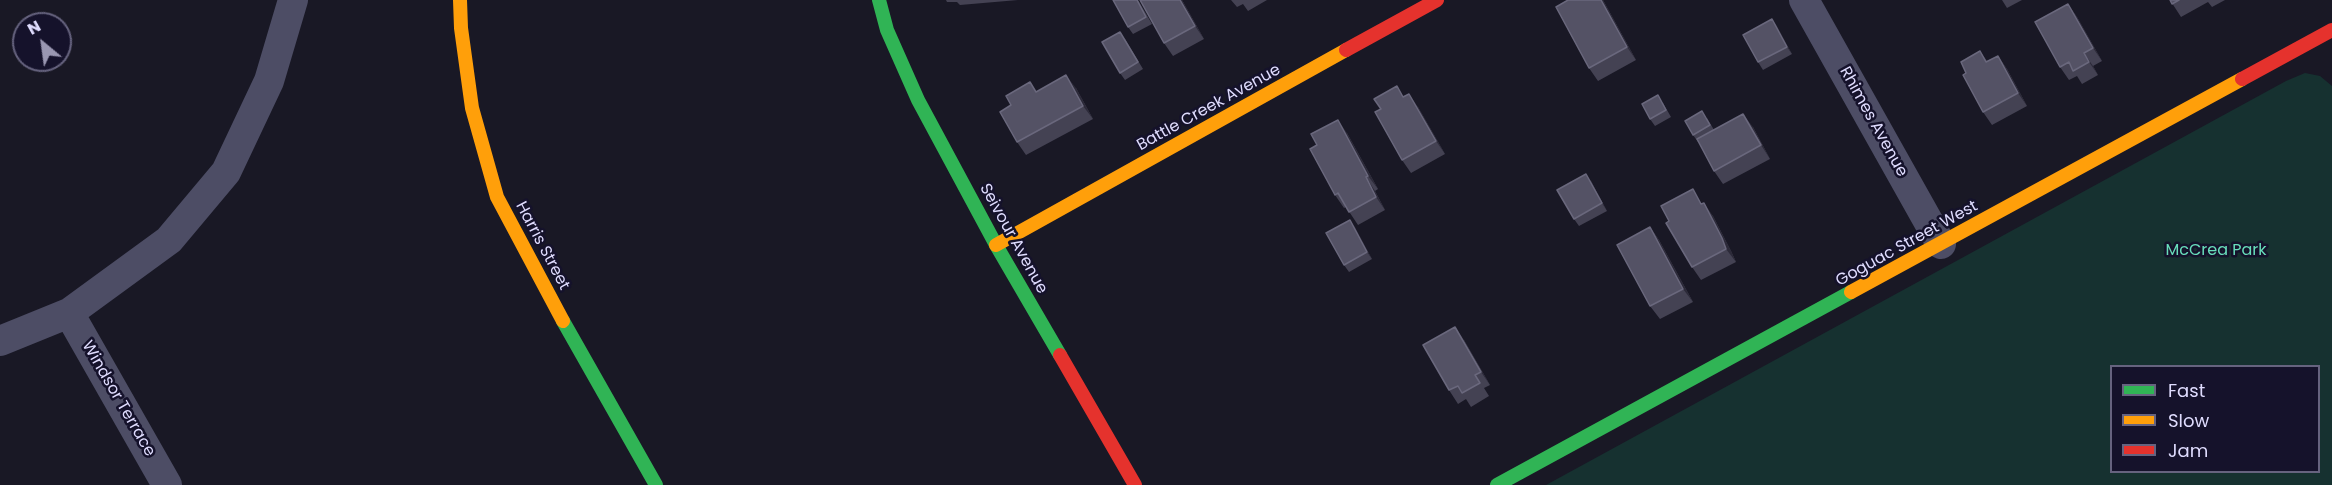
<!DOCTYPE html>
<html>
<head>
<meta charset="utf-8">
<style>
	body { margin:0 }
	#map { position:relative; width:2332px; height:485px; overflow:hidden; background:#191825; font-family:Poppins,sans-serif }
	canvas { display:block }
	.legend { position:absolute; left:2110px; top:365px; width:210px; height:108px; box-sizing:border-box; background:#15122b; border:2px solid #66637f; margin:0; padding:8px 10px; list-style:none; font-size:18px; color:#dfdcfe }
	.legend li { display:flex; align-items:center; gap:12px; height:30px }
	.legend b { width:30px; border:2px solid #66637f }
	.north { position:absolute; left:12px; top:12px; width:60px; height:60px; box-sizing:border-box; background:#15122b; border:2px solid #66637f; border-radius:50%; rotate:331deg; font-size:16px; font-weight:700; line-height:24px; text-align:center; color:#dfdcfe }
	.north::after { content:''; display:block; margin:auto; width:21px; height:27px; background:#9a97b2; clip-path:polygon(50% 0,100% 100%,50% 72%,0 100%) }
</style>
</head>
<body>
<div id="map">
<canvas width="2332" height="485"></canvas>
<ul class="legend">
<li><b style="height:8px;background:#30b455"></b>Fast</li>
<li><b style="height:8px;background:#ff9f0a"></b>Slow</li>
<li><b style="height:8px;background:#e5322d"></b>Jam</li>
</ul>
<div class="north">N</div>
</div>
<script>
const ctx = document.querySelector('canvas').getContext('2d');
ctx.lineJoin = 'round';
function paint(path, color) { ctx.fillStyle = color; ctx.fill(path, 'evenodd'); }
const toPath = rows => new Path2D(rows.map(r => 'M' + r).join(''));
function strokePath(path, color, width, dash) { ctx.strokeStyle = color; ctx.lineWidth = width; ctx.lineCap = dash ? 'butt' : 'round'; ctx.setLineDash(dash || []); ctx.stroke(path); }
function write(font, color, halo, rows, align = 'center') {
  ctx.font = font + ' Poppins,sans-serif'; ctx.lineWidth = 5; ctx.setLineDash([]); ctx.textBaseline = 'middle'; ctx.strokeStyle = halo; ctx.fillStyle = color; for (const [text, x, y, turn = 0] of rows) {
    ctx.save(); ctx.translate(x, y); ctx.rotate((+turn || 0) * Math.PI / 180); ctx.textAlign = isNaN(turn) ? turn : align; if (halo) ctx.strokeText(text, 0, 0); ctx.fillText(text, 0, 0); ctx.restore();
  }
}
const green = toPath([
	[2305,73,2320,76,2332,86,2332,485,1546,485,2286,81],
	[2112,366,2318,366,2318,472,2112,472]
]);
const street = toPath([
	[1804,0,1941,244],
	[69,313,167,485],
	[0,341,69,313,169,240,226,172,269,81,293,0]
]);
const fast = toPath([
	[879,0,887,30,918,100,996,245,1060,355],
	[563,321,656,485],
	[1497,485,1851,292]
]);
const slow = toPath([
	[460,0,461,28,472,108,497,197,563,321],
	[996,245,1346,50],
	[1851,292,2242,79]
]);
const jam = toPath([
	[1346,50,1437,0],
	[2242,79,2332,30],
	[1060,355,1135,485]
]);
const wall = toPath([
	[946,0,1018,0,960,5,957,2,947,2],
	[1138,0,1152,24,1133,34,1128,27],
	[1140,0,1182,0,1204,39,1173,56,1164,43],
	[1231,0,1267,0,1248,11,1243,4,1237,7],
	[1603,0,1636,60,1598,81,1589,68],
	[2002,0,2022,0,2007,8],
	[2170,0,2225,0,2212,7,2208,2,2181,17],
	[2068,4,2077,17,2102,61,2093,66,2098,75,2082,84,2077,76,2069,80,2060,67],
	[1772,19,1792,54,1763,70,1758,62],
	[1125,39,1143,69,1125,80,1120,73],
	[1980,51,1987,61,1998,56,2007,69,2027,106,1992,125,1983,112,1966,73],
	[1076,88,1093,119,1026,155,1017,142,1037,91],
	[1404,96,1418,107,1445,154,1411,173,1402,160],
	[1663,103,1671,117,1655,126,1650,119],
	[1707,118,1714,130,1753,127,1770,159,1723,184,1714,171,1698,141,1698,142,1693,135],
	[1347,133,1378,189,1375,191,1385,210,1358,225,1346,207,1344,208,1335,195],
	[1591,181,1607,211,1579,226,1574,219],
	[1702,203,1713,216,1731,251,1736,262,1701,280,1692,267],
	[1350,220,1372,259,1349,272,1344,265],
	[1650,227,1659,240,1693,302,1660,319,1650,306],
	[1464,340,1490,385,1484,388,1489,396,1471,407,1466,399,1458,404,1449,390]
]);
const shadedWall = toPath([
	[1180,0,1182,0,1204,39,1195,26],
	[1601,0,1603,0,1636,60,1627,47],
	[2068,4,2077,17,2102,61,2093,48],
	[1772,19,1777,26,1792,54,1787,47],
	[2084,53,2093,66,2098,75,2089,62],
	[1998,56,2007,69,2027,106,2018,93],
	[1066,75,1076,88,1093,119,1083,106],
	[1409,94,1418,107,1445,154,1436,141],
	[1743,114,1753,127,1770,159,1761,145],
	[1338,120,1347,133,1378,189,1368,176],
	[1586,174,1591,181,1607,211,1602,203],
	[1366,177,1375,191,1385,210,1376,197],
	[1704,203,1713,216,1731,251,1736,262,1726,249],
	[1350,220,1355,227,1372,259,1367,252],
	[1650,227,1659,240,1693,302,1683,289],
	[1455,327,1464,340,1490,385,1481,372]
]);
const building = toPath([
	[1113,0,1137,0,1146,17,1128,27,1113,0],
	[1140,0,1180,0,1195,26,1164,43,1140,0],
	[1568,0,1601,0,1627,47,1589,68,1556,7,1568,0],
	[2170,0,2179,0,2172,4,2170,0],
	[2068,4,2093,48,2084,53,2089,62,2073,71,2069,62,2060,67,2035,22,2068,4],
	[1772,19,1787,47,1758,62,1743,35,1772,19],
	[1120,32,1138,62,1120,73,1102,42,1120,32],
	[1980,51,1986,62,1998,56,2018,93,1983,112,1963,75,1966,73,1961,62,1980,51],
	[1066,75,1083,106,1017,142,1000,112,1011,105,1006,96,1030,82,1036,92,1066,75],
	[1397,86,1403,97,1409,94,1436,141,1402,160,1375,112,1381,109,1374,99,1397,86],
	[1658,95,1666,110,1650,119,1642,104,1658,95],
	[1702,111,1710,125,1693,135,1685,121,1702,111],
	[1743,114,1761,145,1714,171,1697,139,1743,114],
	[1338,120,1368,176,1366,177,1376,197,1349,212,1338,193,1335,195,1310,149,1317,145,1311,134,1338,120],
	[1586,174,1602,203,1574,219,1557,190,1586,174],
	[1693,189,1701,204,1704,203,1722,238,1726,249,1692,267,1666,223,1669,221,1661,206,1693,189],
	[1350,220,1367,252,1344,265,1326,233,1350,220],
	[1650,227,1683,289,1650,306,1617,245,1650,227],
	[1455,327,1481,372,1475,375,1480,383,1462,393,1458,386,1449,390,1423,345,1455,327]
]);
const streetNames = [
	["Battle Creek Avenue",1209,108,-29],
	["Rhimes Avenue",1873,122,61],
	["Seivour Avenue",1013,239,61],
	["Goguac Street West",1907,244,-29],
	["Harris Street",542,246,62],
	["Windsor Terrace",118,399,60]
];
const parkNames = [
	["McCrea Park",2216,251]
];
paint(green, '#163130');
strokePath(street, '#4d4d65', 30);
strokePath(fast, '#30b455', 14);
strokePath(slow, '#ff9f0a', 14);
strokePath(jam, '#e5322d', 14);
paint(wall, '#444253');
paint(shadedWall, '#2c2a39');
paint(building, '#545265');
strokePath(building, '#6a687d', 1.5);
write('16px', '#dfdcfe', '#15122b', streetNames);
write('16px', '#68debb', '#15122b', parkNames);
</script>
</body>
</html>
